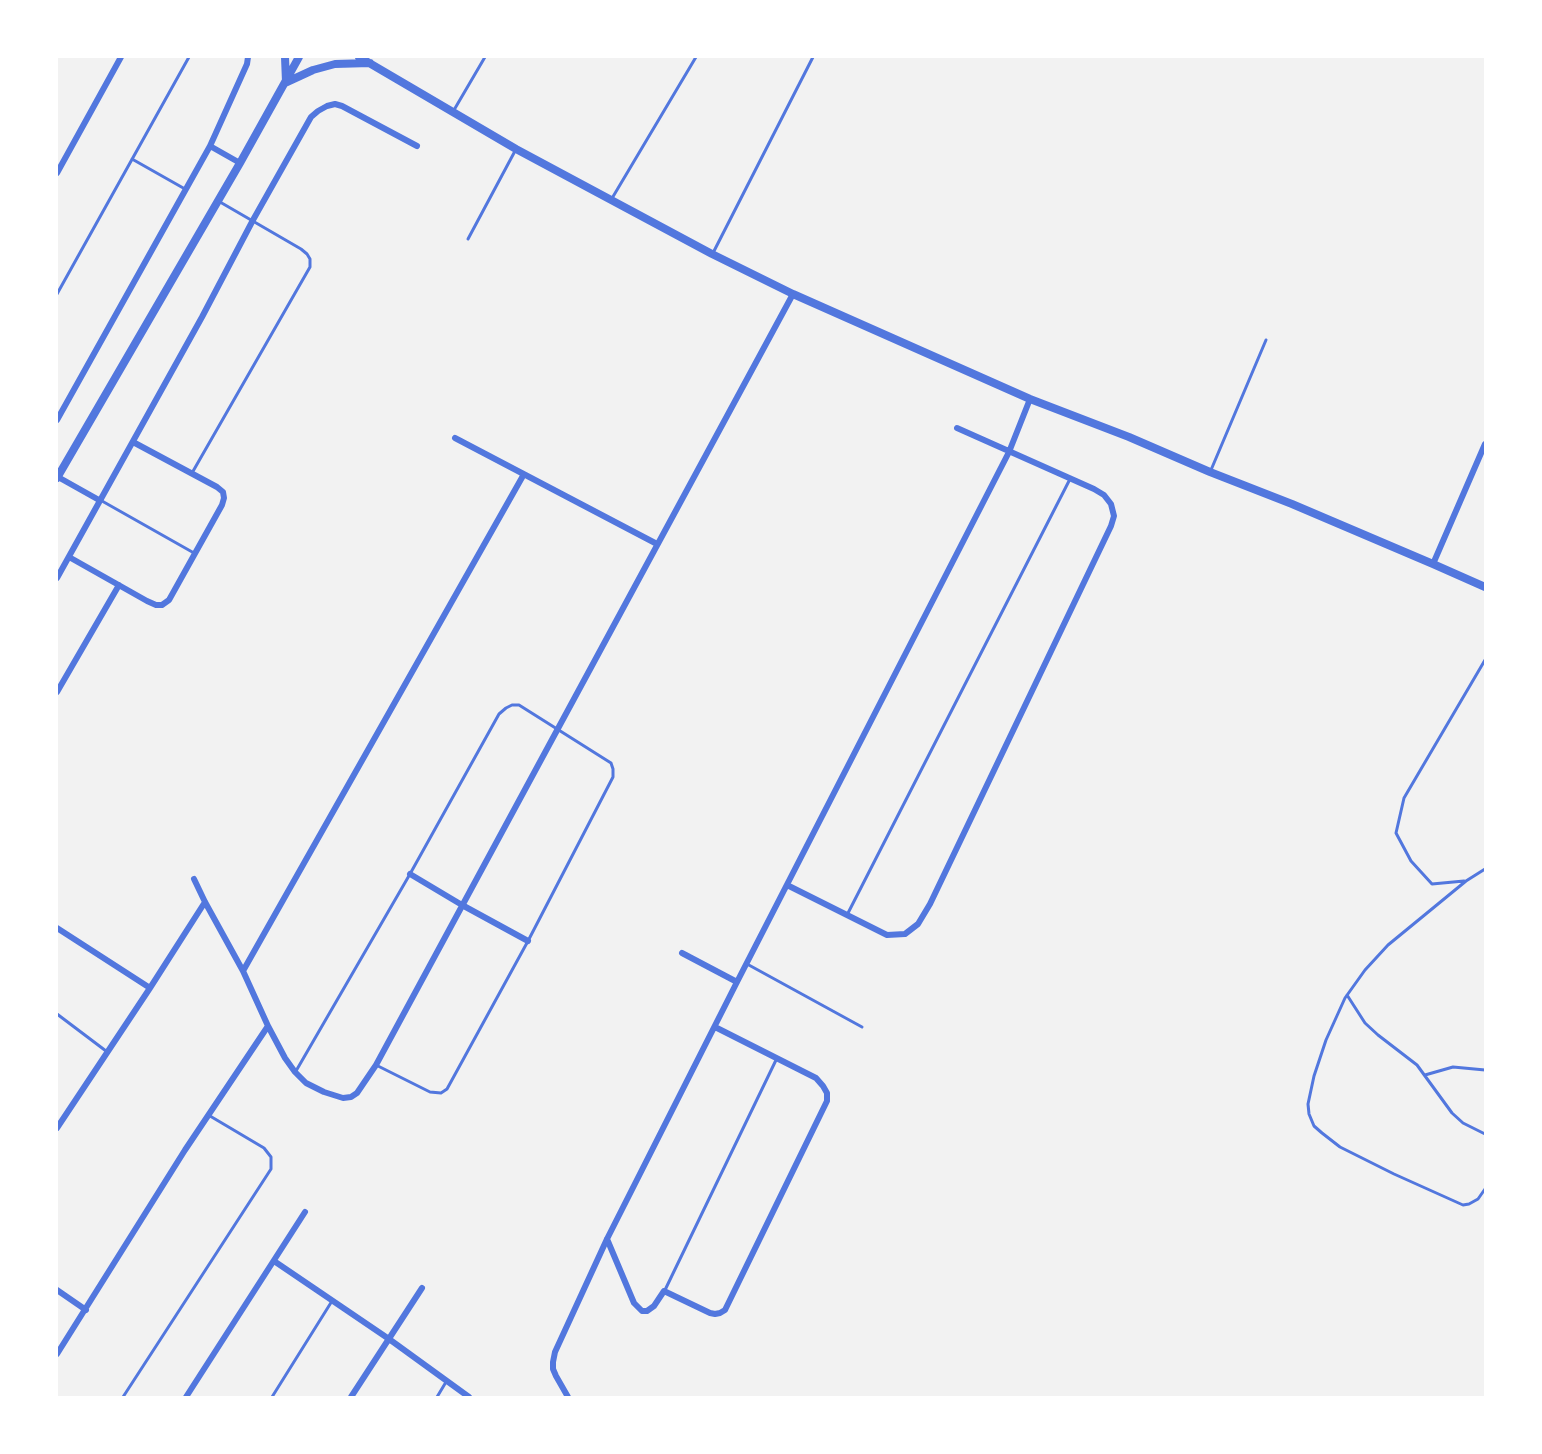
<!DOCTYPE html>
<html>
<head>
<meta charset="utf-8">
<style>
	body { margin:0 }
	#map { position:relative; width:1542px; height:1454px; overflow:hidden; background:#f2f2f2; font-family:"Nunito Sans",sans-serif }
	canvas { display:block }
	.frame { position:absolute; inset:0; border:58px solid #fff; pointer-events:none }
</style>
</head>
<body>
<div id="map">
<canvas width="1542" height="1454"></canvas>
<div class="frame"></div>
</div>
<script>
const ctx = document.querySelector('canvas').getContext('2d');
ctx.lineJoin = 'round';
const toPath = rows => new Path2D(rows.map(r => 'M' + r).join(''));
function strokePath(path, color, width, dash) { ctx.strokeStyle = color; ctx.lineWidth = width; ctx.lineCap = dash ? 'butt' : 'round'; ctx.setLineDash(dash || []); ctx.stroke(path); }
const service = toPath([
	[454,110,485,57],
	[132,159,185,189],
	[611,200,696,57],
	[468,239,515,151],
	[713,253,813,57],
	[57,294,189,57],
	[1211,470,1266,340],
	[192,473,310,267,310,259,307,254,301,249,220,202],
	[102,501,194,553],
	[1485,869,1466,881,1388,945,1365,970,1345,998,1326,1040,1314,1076,1308,1104,1309,1114,1314,1126,1322,1133,1340,1147,1394,1174,1463,1205,1469,1204,1478,1199,1485,1189],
	[1464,881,1432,884,1411,861,1396,833,1404,798,1485,660],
	[847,915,1070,479],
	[747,964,862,1027],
	[1347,995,1365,1023,1378,1035,1417,1065,1452,1113,1463,1123,1485,1134],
	[57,1014,106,1051],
	[296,1071,410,874,499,714,506,708,512,705,519,705,611,763,613,769,613,777,528,941,447,1089,441,1093,430,1092,376,1065],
	[1425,1075,1453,1067,1485,1070],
	[665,1290,777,1058],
	[123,1397,271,1169,271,1157,264,1148,210,1116],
	[272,1397,332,1301],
	[437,1397,446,1382]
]);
const minor = toPath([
	[210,146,240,163],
	[57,173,121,57],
	[57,420,210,146,247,64,248,57],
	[455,438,657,544],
	[58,477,99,500],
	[69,557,147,601,156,605,162,605,169,600,222,505,224,498,223,492,217,487,133,442],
	[1433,564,1485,444],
	[57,578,202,317,253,220,311,117,318,111,327,106,335,104,342,106,417,146],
	[57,692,119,585],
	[410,874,462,905,528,941],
	[194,879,205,902,243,971,268,1026,285,1058,295,1072,306,1083,324,1092,343,1098,351,1097,357,1093,376,1065,793,294],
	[787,885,887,935,905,934,918,924,930,904,1111,526,1114,516,1111,504,1104,495,1094,489,957,428],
	[57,928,150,988],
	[682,953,737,982],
	[243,971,524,474],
	[57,1128,150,988,205,902],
	[607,1239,634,1303,642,1311,647,1311,654,1306,664,1291,710,1313,715,1314,720,1313,725,1310,827,1101,827,1093,823,1086,816,1078,715,1027],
	[274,1261,389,1339,469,1397],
	[57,1290,86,1310],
	[57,1354,185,1150,268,1026],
	[186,1397,305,1212],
	[351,1397,422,1288],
	[568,1397,556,1376,553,1369,553,1362,555,1352,607,1239,737,982,1009,452,1030,399]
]);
const tertiary = toPath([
	[285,57,286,82],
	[359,57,516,149,712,254,793,294,1030,399,1129,437,1210,472,1292,504,1433,564,1485,587],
	[287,82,313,70,335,64,370,63],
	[57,478,240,163,299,57]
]);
strokePath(service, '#5277de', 3);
strokePath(minor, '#5277de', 6);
strokePath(tertiary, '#5277de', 8);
</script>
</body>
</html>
